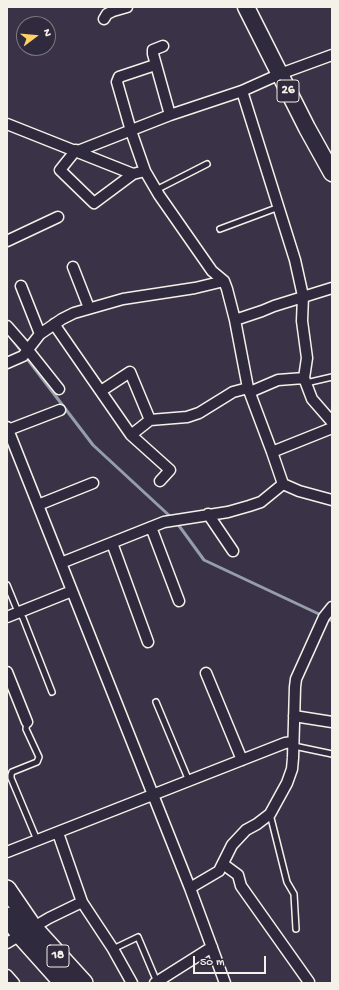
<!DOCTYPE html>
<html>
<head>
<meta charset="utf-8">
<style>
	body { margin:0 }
	#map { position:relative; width:339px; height:990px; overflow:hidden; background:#3a3347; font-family:"Gochi Hand",sans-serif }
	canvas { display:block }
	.frame { position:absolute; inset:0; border:8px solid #f4f1e8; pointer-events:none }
	.north { position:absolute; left:16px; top:16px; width:40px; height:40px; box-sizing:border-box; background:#2f2a3d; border:1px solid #7e7a81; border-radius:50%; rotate:74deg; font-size:11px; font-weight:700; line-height:16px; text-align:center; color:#f4f1e8 }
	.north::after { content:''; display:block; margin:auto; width:14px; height:18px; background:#ffd166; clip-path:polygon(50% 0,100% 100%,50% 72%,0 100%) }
	.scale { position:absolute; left:193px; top:956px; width:73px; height:18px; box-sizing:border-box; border:2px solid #f4f1e8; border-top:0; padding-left:5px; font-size:12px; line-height:14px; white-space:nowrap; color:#f4f1e8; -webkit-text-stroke:3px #2f2a3d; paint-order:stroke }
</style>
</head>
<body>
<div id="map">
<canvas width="339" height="990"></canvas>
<div class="frame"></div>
<div class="north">N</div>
<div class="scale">50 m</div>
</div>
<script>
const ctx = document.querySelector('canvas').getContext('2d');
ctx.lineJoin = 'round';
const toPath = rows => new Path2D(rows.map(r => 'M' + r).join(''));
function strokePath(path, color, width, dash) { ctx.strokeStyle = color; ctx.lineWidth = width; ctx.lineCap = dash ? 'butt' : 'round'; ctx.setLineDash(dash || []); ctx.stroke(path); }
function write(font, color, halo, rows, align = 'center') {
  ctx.font = font + ' "Gochi Hand",sans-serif'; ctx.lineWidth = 4; ctx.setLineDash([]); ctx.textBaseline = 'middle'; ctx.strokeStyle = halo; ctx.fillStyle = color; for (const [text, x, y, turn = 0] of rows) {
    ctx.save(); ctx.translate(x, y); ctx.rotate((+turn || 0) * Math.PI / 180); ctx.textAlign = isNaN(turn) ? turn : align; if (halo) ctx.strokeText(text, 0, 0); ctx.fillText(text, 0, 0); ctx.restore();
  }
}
const stream = toPath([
	[12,339,93,445,173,519],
	[177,523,204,560,321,615],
	[328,619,332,621]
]);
const service = toPath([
	[156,190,207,164],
	[220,229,279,207],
	[306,383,332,377],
	[7,585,16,607,23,618,52,692],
	[156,702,189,781],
	[27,722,26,729,39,757,37,762,12,772,11,775,11,778,37,840],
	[294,746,332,754],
	[270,814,287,882,294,894,296,929],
	[113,949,138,937,157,982]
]);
const minor = toPath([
	[104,19,107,14,113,11,127,7],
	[163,46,153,50,153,54,170,115],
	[155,65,119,77,117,82,131,131,145,171,159,195,212,271,224,281,227,289,235,320,248,388,272,452,283,484],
	[242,91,295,260,303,296,302,321,307,358,304,378,312,399,332,422],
	[7,124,133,174,145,171],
	[76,150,60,170,94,203,133,174],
	[78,151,170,115,242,91,280,74,332,55],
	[7,241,58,217],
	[73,267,89,308],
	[21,286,40,334],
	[235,320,262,311,274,306,332,288],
	[54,324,131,435,150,420,187,417,199,413,233,392,248,388],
	[7,326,28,350,59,389],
	[7,363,23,356,40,334,62,319,74,313,123,299,195,288,224,281],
	[101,391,130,372,150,420],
	[250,392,278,380,304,378],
	[7,427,190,888,225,983],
	[8,430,60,410],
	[131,435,170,470,160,481],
	[272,452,332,428],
	[38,505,93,483],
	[208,514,233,551],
	[151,527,179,601],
	[112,543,148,642],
	[61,563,164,522,228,512,249,506,261,502,283,484,299,491,332,500],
	[7,617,72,591],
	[7,672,27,722],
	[206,673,242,760],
	[294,716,332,722],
	[58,833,82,902,113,949,132,983],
	[7,852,285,743,293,742],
	[223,864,238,875,241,886,309,982],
	[190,888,219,871,232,845,246,830,257,824,270,814,287,783,292,769,293,758,295,687,296,679,324,617,332,607],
	[7,943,49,918,82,902],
	[7,975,14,983],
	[155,983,212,947]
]);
const primary = toPath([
	[246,7,307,128,332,173]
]);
const trunk = toPath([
	[7,889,33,927,84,983],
	[7,916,20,935,63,983]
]);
const shields = [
	[288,91,22],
	[58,956,22]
];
const shieldNames = [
	["26",288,91],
	["18",58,956]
];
strokePath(stream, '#959eaa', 3);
strokePath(service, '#f4f1e8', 8);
strokePath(minor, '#f4f1e8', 13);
strokePath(primary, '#f4f1e8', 19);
strokePath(trunk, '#f4f1e8', 20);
strokePath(service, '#2f2a3d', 5);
strokePath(minor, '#2f2a3d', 10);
strokePath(primary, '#2f2a3d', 16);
strokePath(trunk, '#2f2a3d', 17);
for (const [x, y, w] of shields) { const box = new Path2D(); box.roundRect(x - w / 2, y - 11, w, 22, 3); ctx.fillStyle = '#2f2a3d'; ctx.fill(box); strokePath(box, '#f4f1e8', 1); }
write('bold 13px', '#f4f1e8', null, shieldNames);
</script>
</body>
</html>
